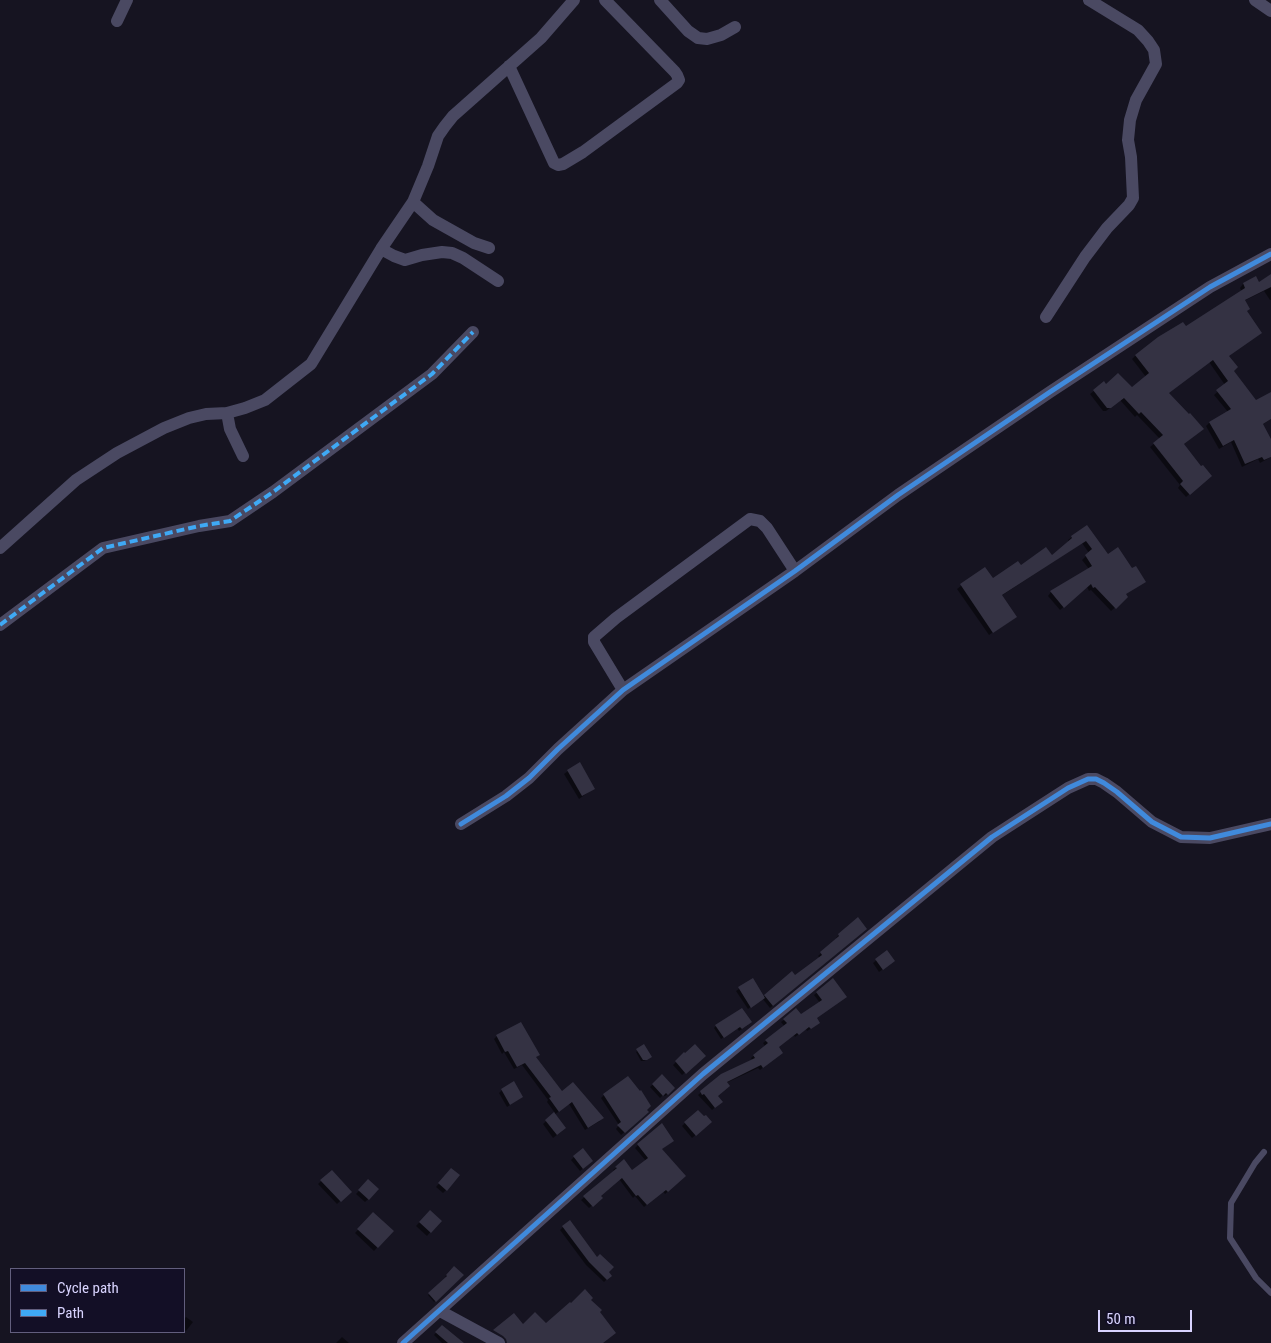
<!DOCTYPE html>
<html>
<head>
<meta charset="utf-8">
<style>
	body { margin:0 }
	#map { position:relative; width:1271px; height:1343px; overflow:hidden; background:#161421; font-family:"Roboto Condensed",sans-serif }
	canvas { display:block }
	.legend { position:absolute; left:10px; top:1268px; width:175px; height:65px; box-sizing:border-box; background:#130f26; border:1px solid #625e7d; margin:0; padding:6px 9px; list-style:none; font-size:15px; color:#d9d4ff }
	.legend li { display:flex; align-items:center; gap:10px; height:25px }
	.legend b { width:25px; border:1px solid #625e7d }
	.scale { position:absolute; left:1098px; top:1310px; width:94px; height:22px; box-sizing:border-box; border:2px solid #d9d4ff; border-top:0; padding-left:6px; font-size:15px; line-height:18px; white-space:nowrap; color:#d9d4ff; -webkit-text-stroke:4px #130f26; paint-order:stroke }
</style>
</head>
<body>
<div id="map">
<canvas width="1271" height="1343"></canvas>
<ul class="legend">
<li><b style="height:6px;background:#408adc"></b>Cycle path</li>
<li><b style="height:6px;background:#3fa9f5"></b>Path</li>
</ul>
<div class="scale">50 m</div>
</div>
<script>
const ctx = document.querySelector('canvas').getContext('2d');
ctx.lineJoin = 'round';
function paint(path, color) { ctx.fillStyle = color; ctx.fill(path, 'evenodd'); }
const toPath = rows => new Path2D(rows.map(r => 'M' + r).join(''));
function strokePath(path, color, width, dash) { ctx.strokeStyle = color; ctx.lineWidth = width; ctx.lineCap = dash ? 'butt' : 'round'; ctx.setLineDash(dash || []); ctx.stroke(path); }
const shadow = toPath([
	[1271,276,1271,300,1270,300,1264,291,1244,301,1246,311,1261,333,1228,356,1232,371,1256,402,1271,393,1271,419,1262,425,1271,442,1271,457,1260,463,1258,459,1242,467,1231,442,1219,449,1206,426,1209,423,1228,412,1214,395,1225,385,1209,362,1168,393,1199,432,1183,445,1207,479,1186,497,1178,488,1180,485,1150,447,1160,439,1137,415,1135,417,1120,400,1106,411,1103,411,1090,394,1104,383,1106,386,1132,389,1146,377,1132,359,1135,356,1159,338,1185,327,1242,292,1240,288,1243,284,1255,278,1258,283],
	[1086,527,1127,597,1111,611,1091,590,1089,591,1087,587,1060,610,1048,596,1051,592,1089,569,1082,560,1089,553,1082,543,1001,596,1011,620,989,635,957,589,984,568,993,580,1021,567,1052,557,1069,542,1068,540,1072,537],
	[568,771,593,789,579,799,564,774],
	[862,932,770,1008,762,998,748,1009,736,991,752,980,763,997,792,973,795,977,820,958,818,956,837,939,836,938,839,935],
	[887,952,890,964,879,972,873,963],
	[833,980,815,1019,815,1026,807,1031,806,1029,795,1037,794,1035,777,1048,778,1055,760,1070,758,1068,726,1083,717,1096,718,1105,712,1110,698,1095,721,1075,752,1060,751,1058,765,1046,763,1043,785,1027,781,1022,784,1020,801,1016,820,1003,814,995],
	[748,1025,739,1031,737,1028,721,1039,714,1028,716,1026],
	[497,1036,535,1058,561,1093,600,1121,585,1130,569,1104,554,1115,562,1131,553,1138,543,1124,555,1113,547,1102,548,1100,522,1065,514,1069,504,1052,502,1054,494,1039],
	[644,1046,649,1058,644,1061,641,1061,636,1052],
	[684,1054,704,1056,682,1075,673,1065],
	[662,1076,674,1088,665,1096,663,1095,660,1098,650,1087],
	[502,1090,522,1097,507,1107,499,1093],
	[604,1095,646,1110,647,1112,621,1135,616,1129,619,1125,601,1098],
	[685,1123,708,1125,692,1138,682,1126],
	[661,1124,661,1149,685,1176,665,1194,663,1191,644,1207,635,1196,633,1198,619,1179,599,1196,601,1198,589,1208,581,1200,615,1172,613,1170,616,1168,624,1161,632,1171,646,1161,635,1148],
	[574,1157,588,1164,580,1171,571,1160],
	[332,1171,350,1192,337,1204,318,1184],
	[448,1173,446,1190,443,1193,436,1187],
	[368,1181,378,1190,365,1202,356,1194],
	[430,1211,440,1221,427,1236,416,1226],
	[373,1214,392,1231,374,1251,355,1233],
	[563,1227,610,1276,604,1282,586,1265,560,1230],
	[454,1268,462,1275,434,1302,428,1295,447,1278,445,1277],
	[186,1317,193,1322,186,1331,184,1330,184,1319],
	[442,1326,462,1343,442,1343,434,1335],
	[342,1337,349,1343,336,1343]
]);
const building = toPath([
	[1271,274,1271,287,1245,300,1250,309,1247,311,1262,333,1229,356,1238,367,1234,371,1256,400,1271,392,1271,419,1263,424,1271,439,1271,457,1264,460,1262,457,1245,464,1234,440,1223,446,1209,422,1231,409,1216,390,1228,381,1213,360,1169,393,1189,414,1190,413,1204,429,1184,444,1201,466,1203,465,1212,476,1190,495,1180,484,1183,481,1153,443,1163,435,1141,412,1139,414,1124,398,1111,408,1107,408,1093,390,1104,381,1106,384,1118,373,1132,387,1149,373,1135,355,1158,337,1183,322,1186,326,1245,288,1243,283,1256,276,1259,282],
	[1087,525,1108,554,1118,547,1132,568,1136,566,1146,582,1126,594,1128,597,1116,609,1095,587,1093,588,1091,584,1064,608,1050,591,1092,566,1085,555,1092,549,1086,541,1002,595,1017,617,993,633,960,584,985,567,993,578,1018,561,1021,565,1046,547,1052,555,1072,538,1071,536],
	[580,762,595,789,582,796,567,770],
	[858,917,867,929,773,1006,764,995,792,971,795,975,822,955,820,952,839,936,838,934],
	[887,950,895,961,883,970,875,959],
	[753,978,765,998,751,1008,738,987],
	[833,978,847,997,817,1018,820,1023,811,1029,809,1027,799,1035,797,1033,779,1047,783,1053,763,1068,761,1065,727,1082,730,1086,718,1096,723,1102,715,1108,704,1094,702,1095,700,1091,721,1074,755,1058,753,1055,768,1043,765,1040,787,1023,783,1019,796,1008,801,1014,822,1000,816,992],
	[742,1008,752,1022,742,1029,740,1027,724,1038,715,1025],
	[521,1022,540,1055,536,1057,562,1091,573,1082,604,1118,588,1128,572,1102,559,1112,549,1098,551,1097,525,1063,517,1067,508,1051,505,1052,496,1035],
	[644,1044,652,1057,647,1060,643,1060,636,1049],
	[695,1044,706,1056,686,1074,675,1061,684,1052,685,1053],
	[662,1074,675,1088,668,1095,666,1093,663,1096,652,1084],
	[628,1076,640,1091,641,1090,651,1106,647,1110,649,1112,625,1133,617,1125,621,1122,603,1094],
	[514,1081,523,1097,510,1105,501,1089],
	[698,1110,704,1116,706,1115,712,1122,696,1136,684,1122],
	[554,1112,566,1128,557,1135,545,1120],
	[662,1123,674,1141,662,1149,686,1176,668,1192,666,1190,647,1205,638,1195,636,1196,622,1178,601,1196,603,1198,593,1207,583,1196,617,1168,615,1167,624,1159,632,1170,648,1158,637,1144],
	[583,1148,593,1161,583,1169,573,1156],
	[451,1168,460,1175,447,1191,438,1183],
	[332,1170,352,1192,341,1202,320,1180],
	[368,1179,379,1189,369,1200,358,1190],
	[430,1210,442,1221,431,1233,419,1222],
	[373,1212,394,1231,378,1248,357,1229],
	[570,1220,597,1257,600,1254,614,1267,609,1272,612,1276,607,1280,589,1262,562,1226],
	[454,1266,464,1275,436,1302,428,1293,447,1276,446,1275],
	[585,1289,593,1298,591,1300,602,1310,600,1312,616,1333,603,1343,507,1343,506,1339,503,1336,493,1330,514,1313,523,1324,535,1312,546,1323,570,1302,571,1303],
	[442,1325,464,1343,448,1343,435,1332]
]);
const lane = toPath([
	[1264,1152,1255,1163,1231,1203,1230,1238,1256,1278,1271,1293]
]);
const street = toPath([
	[660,0,688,31,698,38,707,39,721,35,735,27],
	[1255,0,1271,11],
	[117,21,127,0],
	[509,66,554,163,558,165,563,164,583,152,677,83,679,80,677,75,675,72,605,0],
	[413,202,433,220,474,243,489,248],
	[381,249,394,256,405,260,422,255,442,252,452,253,463,258,498,281],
	[1046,317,1085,257,1107,228,1129,205,1133,198,1131,157,1128,140,1130,120,1136,100,1156,64,1154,50,1148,41,1138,30,1089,0],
	[227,413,230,429,243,456],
	[0,548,76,480,117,453,164,428,189,418,206,414,227,413,245,408,265,400,311,364,381,249,413,202,428,166,438,136,445,126,453,116,541,38,574,0],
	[0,625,103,548,199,526,230,521,273,492,432,374,473,332],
	[623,690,594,642,594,637,616,618,750,519,760,521,767,528,795,571],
	[461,824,506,796,529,778,558,749,623,690,795,571,898,495,1050,392,1210,287,1271,254],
	[440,1311,499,1343],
	[403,1343,703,1074,992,837,1068,788,1088,779,1096,779,1104,783,1117,792,1152,822,1181,837,1210,838,1271,824]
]);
const quiet = toPath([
	[0,625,103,548,199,526,230,521,273,492,432,374,473,332]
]);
const cycleway = toPath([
	[461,824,506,796,529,778,558,749,623,690,795,571,898,495,1050,392,1210,287,1271,254],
	[403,1343,703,1074,992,837,1068,788,1088,779,1096,779,1104,783,1117,792,1152,822,1181,837,1210,838,1271,824]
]);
paint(shadow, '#0007');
paint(building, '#343243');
strokePath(lane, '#4a4962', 6);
strokePath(street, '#4a4962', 12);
strokePath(quiet, '#3fa9f5', 4, [8, 4]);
strokePath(cycleway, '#408adc', 5);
</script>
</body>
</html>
